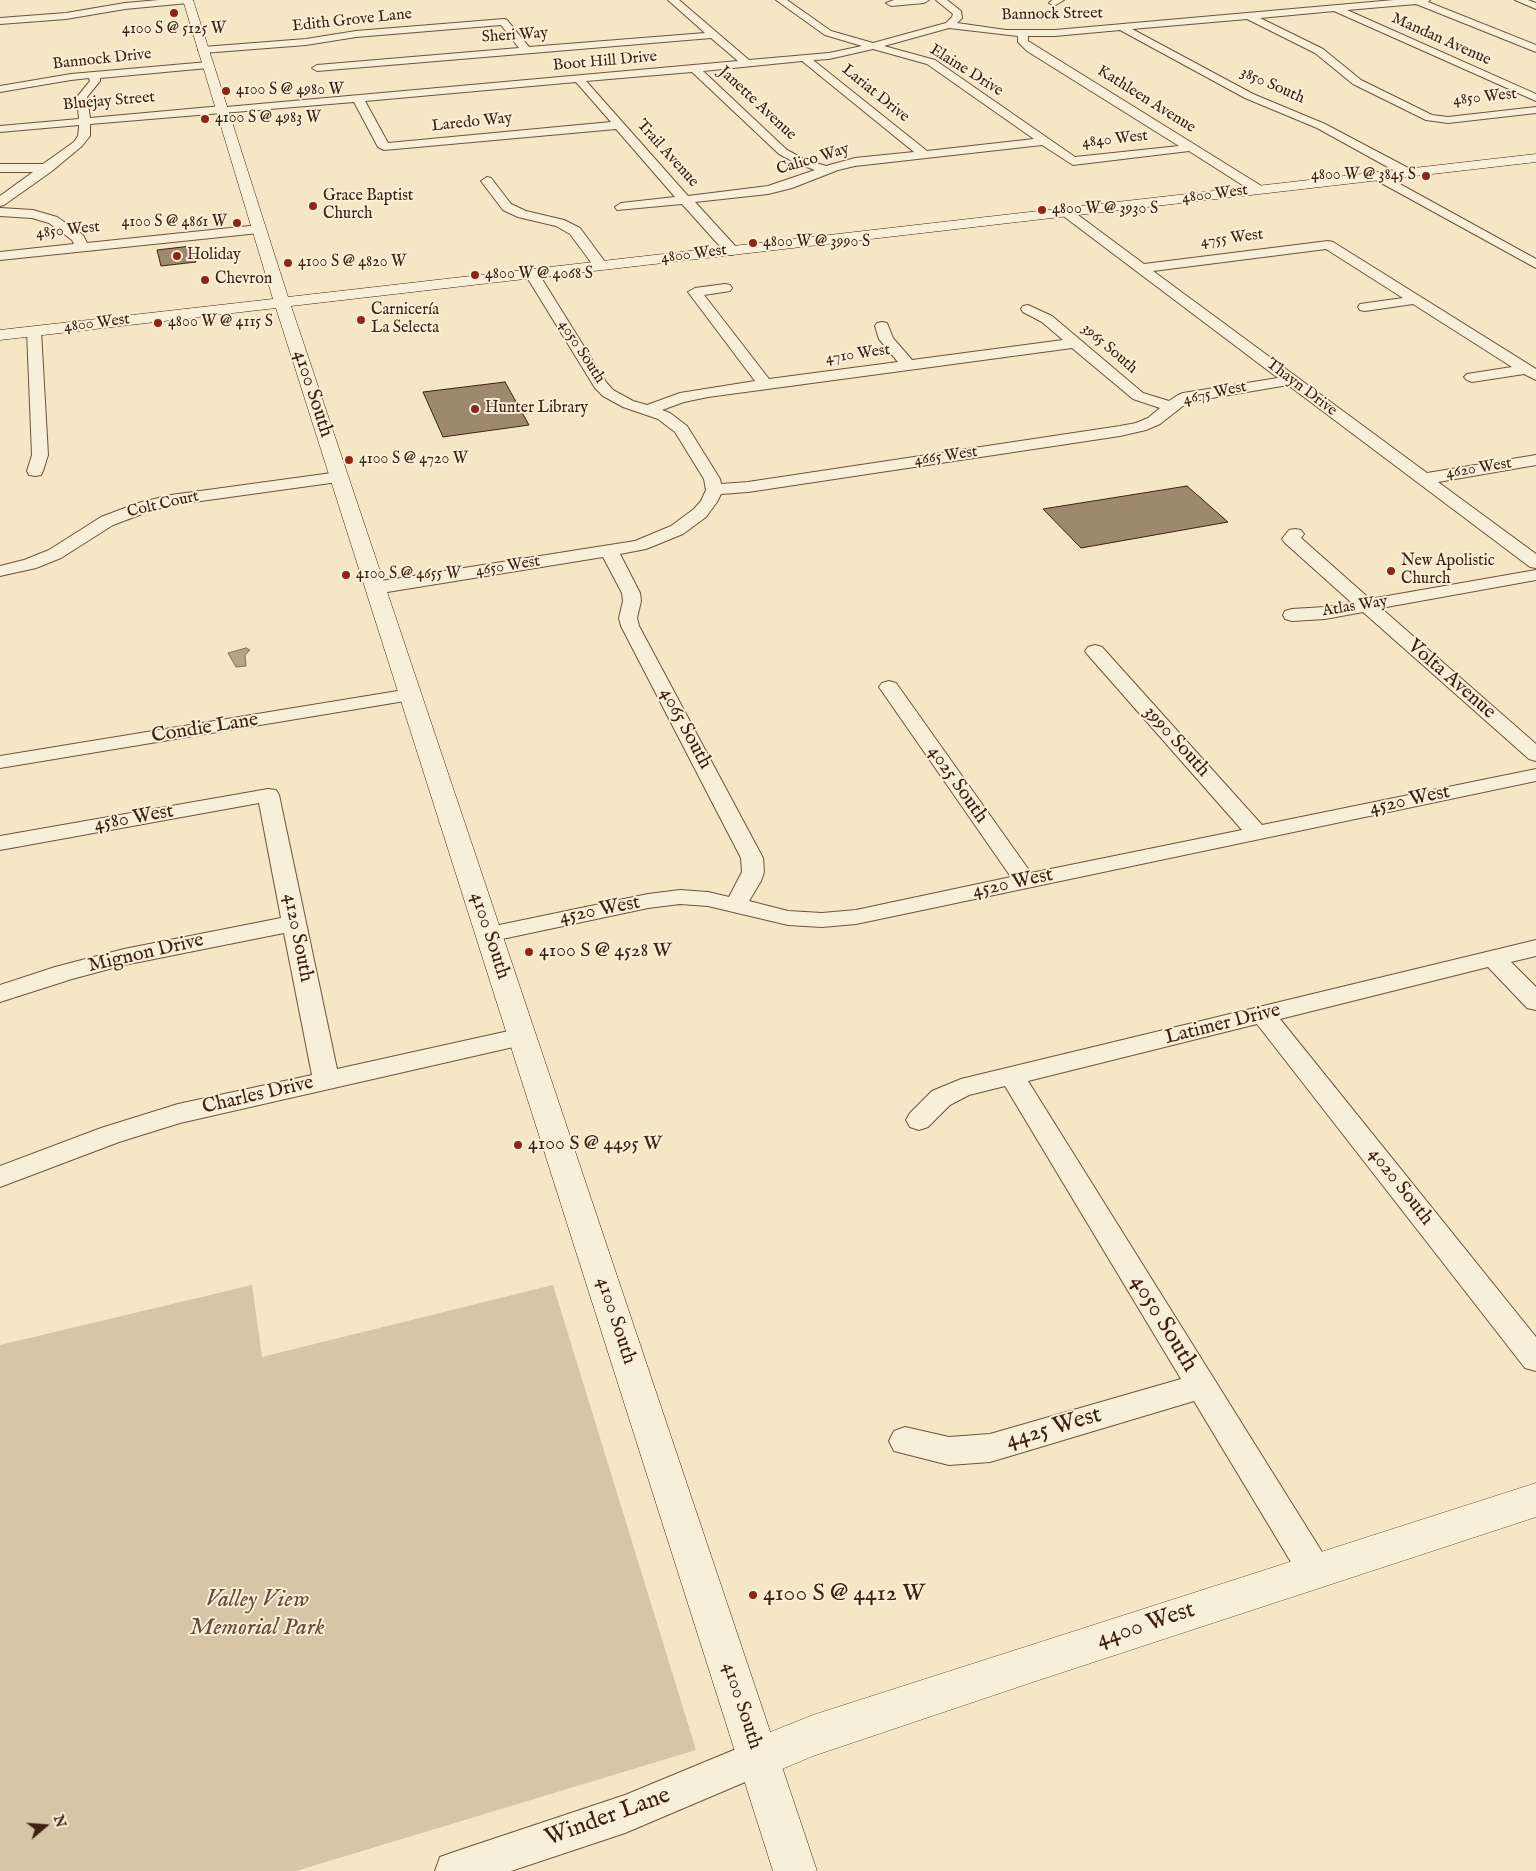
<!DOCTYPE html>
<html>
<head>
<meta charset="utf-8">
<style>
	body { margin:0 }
	#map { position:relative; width:1536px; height:1871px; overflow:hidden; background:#f5e6c5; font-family:"IM FELL English",serif }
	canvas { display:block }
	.north { position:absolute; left:20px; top:1801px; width:50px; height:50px; -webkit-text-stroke:4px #f8efd9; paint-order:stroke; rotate:72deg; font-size:14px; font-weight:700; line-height:20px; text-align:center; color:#3f2210 }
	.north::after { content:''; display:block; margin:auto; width:18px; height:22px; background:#3f2210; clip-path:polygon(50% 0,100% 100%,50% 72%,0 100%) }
</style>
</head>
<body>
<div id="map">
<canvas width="1536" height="1871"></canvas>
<div class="north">N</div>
</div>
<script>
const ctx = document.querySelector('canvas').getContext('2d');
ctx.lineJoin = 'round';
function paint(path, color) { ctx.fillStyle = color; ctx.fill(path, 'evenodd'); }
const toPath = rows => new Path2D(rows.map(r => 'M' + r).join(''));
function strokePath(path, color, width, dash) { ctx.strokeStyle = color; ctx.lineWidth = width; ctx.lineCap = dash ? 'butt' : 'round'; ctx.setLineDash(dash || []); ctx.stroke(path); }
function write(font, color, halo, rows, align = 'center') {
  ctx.font = font + ' "IM FELL English",serif'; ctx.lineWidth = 4; ctx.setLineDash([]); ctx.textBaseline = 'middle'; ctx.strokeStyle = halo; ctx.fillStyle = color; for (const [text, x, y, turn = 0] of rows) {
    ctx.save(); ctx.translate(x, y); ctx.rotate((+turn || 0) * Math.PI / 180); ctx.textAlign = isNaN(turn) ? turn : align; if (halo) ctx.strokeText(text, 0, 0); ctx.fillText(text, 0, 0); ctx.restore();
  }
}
const green = toPath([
	[252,1285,262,1357,553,1285,696,1750,296,1871,0,1871,0,1345]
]);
const water = toPath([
	[246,648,250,650,245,655,246,666,236,667,228,653,246,648]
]);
const building = toPath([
	[191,246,196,262,161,266,157,250,191,246],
	[505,382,529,425,443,437,423,392,505,382],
	[1187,486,1228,522,1081,548,1043,509,1187,486]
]);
const minor = toPath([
	[159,0,193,0,188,3,125,9,66,19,0,24,0,18,66,13,125,3,159,0],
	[668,0,679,0,749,60,829,53,862,46,825,35,776,0,787,0,831,31,873,43,946,23,952,17,953,14,936,0,947,0,961,11,962,18,957,23,1006,30,1055,30,1394,0,1430,0,1428,2,1536,45,1536,52,1416,4,1347,10,1536,94,1536,101,1334,11,1260,18,1323,49,1361,80,1432,115,1448,117,1536,107,1536,113,1448,123,1426,120,1353,84,1315,53,1247,19,1132,29,1253,94,1325,124,1412,170,1414,173,1412,176,1404,176,1317,128,1245,98,1120,30,1055,36,1028,36,1028,41,1263,187,1265,190,1263,193,1255,193,1189,151,1073,165,1042,145,855,166,838,170,792,188,768,194,695,202,737,248,739,251,732,255,727,254,682,204,617,210,615,207,621,203,675,197,616,129,384,150,378,147,354,102,90,124,90,136,82,146,52,171,4,205,0,206,0,196,33,172,0,172,0,164,43,164,74,142,78,136,79,128,79,125,0,132,0,126,79,119,77,97,90,81,89,78,71,80,0,92,0,86,71,74,208,62,213,65,208,68,100,78,100,81,87,97,90,118,222,106,226,107,738,61,711,38,317,71,312,68,317,65,519,48,501,25,356,37,306,45,203,53,198,50,203,47,306,39,356,31,504,19,507,20,529,47,705,33,668,0],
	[949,28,1018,36,1018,42,1027,51,1179,146,1075,157,935,60,884,46,949,28],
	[873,49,927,64,1034,139,927,151,813,60,829,59,873,49],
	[802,61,914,152,855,158,826,166,804,159,787,150,703,71,802,61],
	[692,72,779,154,796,163,815,170,768,186,688,196,586,81,692,72],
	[576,82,611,122,388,143,365,101,576,82],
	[894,0,929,0,924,3,891,6,886,3,894,0],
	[1052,0,1064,0,1054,6,1049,3,1052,0],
	[1515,0,1528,0,1536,3,1536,9,1515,0],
	[1378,172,1536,259,1536,268,1374,179,1372,176,1374,173,1378,172],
	[487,177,491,178,511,204,526,211,564,220,580,228,608,266,606,269,596,269,570,234,556,226,518,217,503,210,481,181,487,177],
	[0,208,33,210,57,217,83,235,87,243,259,225,265,229,259,233,0,260,0,252,74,244,72,240,49,223,32,218,0,216,0,208],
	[1066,208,1070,209,1144,264,1328,241,1333,242,1536,369,1536,380,1524,374,1472,382,1467,380,1464,377,1467,374,1512,367,1413,304,1365,311,1360,310,1358,307,1360,304,1403,298,1326,249,1153,271,1427,473,1536,455,1536,465,1438,482,1536,554,1536,568,1530,567,1288,385,1188,402,1160,424,1146,430,1120,436,748,492,721,494,717,502,706,517,683,534,646,549,620,554,640,593,641,601,637,618,639,626,763,858,764,872,761,881,749,901,788,911,822,913,856,910,1011,877,879,687,882,683,889,681,896,683,1031,873,1242,830,1088,655,1085,651,1088,647,1095,645,1102,647,1262,825,1536,769,1536,781,856,924,822,927,788,925,708,906,680,904,648,908,488,942,480,939,476,934,480,929,648,894,680,890,708,892,729,897,742,872,741,858,621,626,619,618,623,601,622,593,603,557,375,594,369,592,366,588,369,584,375,582,635,541,671,526,694,509,701,501,706,490,704,479,675,432,658,419,623,407,603,396,595,388,525,274,527,271,537,271,606,382,613,390,633,401,647,405,680,393,755,381,688,292,695,288,725,284,730,285,732,288,730,291,704,295,769,379,898,362,879,339,875,326,877,323,882,322,887,323,893,338,912,360,1063,340,1042,322,1023,312,1021,309,1023,306,1028,305,1052,316,1143,393,1169,401,1178,395,1183,393,1278,378,1062,215,1060,212,1062,209,1066,208],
	[1072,348,1133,399,1160,408,1148,418,1136,423,1120,426,748,482,721,484,720,479,687,426,670,413,662,410,684,402,708,397,1072,348],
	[34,327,39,328,41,331,48,455,43,471,41,475,35,476,29,475,27,471,32,455,27,331,29,328,34,327],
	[339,472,345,473,347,477,345,481,172,505,150,511,113,525,61,558,36,568,0,576,0,566,24,560,49,550,101,517,138,503,171,495,339,472],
	[1295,529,1301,530,1304,534,1301,538,1370,599,1536,570,1536,580,1381,608,1536,744,1536,761,1529,759,1363,612,1325,619,1292,621,1285,619,1283,615,1285,611,1292,609,1325,607,1352,603,1285,543,1282,539,1285,535,1289,530,1295,529],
	[410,689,417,691,420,695,417,699,0,768,0,756,410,689],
	[268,789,276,790,279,795,337,1069,522,1028,531,1031,535,1037,531,1043,180,1123,119,1142,0,1187,0,1166,101,1128,178,1104,312,1075,284,933,124,965,72,979,0,1002,0,985,55,967,124,949,281,918,259,803,0,850,0,836,268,789],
	[1536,940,1536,956,1511,962,1536,987,1536,1010,1527,1008,1488,967,1280,1019,1536,1337,1536,1371,1525,1368,1257,1024,1028,1081,1327,1560,1332,1571,1327,1582,1315,1586,1303,1582,1194,1401,990,1462,949,1465,894,1451,889,1441,894,1431,905,1427,949,1437,990,1434,1181,1379,1005,1086,969,1095,950,1105,928,1127,919,1130,910,1127,906,1120,910,1113,932,1091,961,1079,1536,940],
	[758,1740,771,1745,776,1758,771,1771,625,1833,511,1871,435,1871,440,1857,454,1852,625,1795,758,1740]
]);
const tertiary = toPath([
	[1536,1483,1536,1517,1033,1682,813,1756,758,1779,743,1773,737,1758,743,1743,813,1715,1536,1483]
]);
const secondary = toPath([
	[183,0,193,0,288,297,1536,154,1536,162,291,306,817,1871,773,1871,276,308,0,340,0,330,273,299,183,0]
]);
const markers = [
	[174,13,5,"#8f2418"],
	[226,91,5,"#8f2418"],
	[205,119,5,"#8f2418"],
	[1426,176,5,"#8f2418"],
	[313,206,5,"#8f2418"],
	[1042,210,5,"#8f2418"],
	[237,223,5,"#8f2418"],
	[753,243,5,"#8f2418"],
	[177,256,5,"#8f2418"],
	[288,263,5,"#8f2418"],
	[475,275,5,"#8f2418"],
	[205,280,5,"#8f2418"],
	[361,320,5,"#8f2418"],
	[158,323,5,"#8f2418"],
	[475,409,5,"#8f2418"],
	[349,460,5,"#8f2418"],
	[1391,571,5,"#8f2418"],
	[346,575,5,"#8f2418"],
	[529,952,5,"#8f2418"],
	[518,1145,5,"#8f2418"],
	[753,1595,5,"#8f2418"]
];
const farStreetnames = [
	["Bannock Street",1052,15,-1],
	["Edith Grove Lane",352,21,-6],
	["Sheri Way",515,36,-4],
	["Mandan Avenue",1441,40,24],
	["Bannock Drive",102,60,-6],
	["Boot Hill Drive",605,62,-5],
	["Elaine Drive",966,71,32],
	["3850 South",1272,86,24],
	["Lariat Drive",875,94,39],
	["4850 West",1485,98,-6],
	["Kathleen Avenue",1146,100,32],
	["Bluejay Street",109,102,-5],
	["Janette Avenue",757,104,43],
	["Laredo Way",472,123,-6],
	["4840 West",1115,140,-6],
	["Trail Avenue",667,154,48],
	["Calico Way",813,160,-17],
	["4800 West",1215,195,-7],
	["4850 West",68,231,-6],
	["4755 West",1232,239,-7],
	["4800 West",694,255,-7],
	["4800 West",97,324,-7],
	["3965 South",1109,349,41],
	["4050 South",581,352,57],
	["4710 West",858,355,-8],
	["Thayn Drive",1301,388,37],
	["4675 West",1215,394,-12],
	["4665 West",946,457,-8],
	["4620 West",1479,469,-9],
	["Colt Court",163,505,-13],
	["4650 West",508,567,-9],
	["Atlas Way",1355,607,-9]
];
const farPoinames = [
	["4100 S @ 5125 W",174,30,"center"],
	["4100 S @ 4980 W",236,91],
	["4100 S @ 4983 W",215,119],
	["4800 W @ 3845 S",1416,176,"right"],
	["Grace Baptist",323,197],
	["Church",323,215],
	["4800 W @ 3930 S",1052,210],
	["4100 S @ 4861 W",227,223,"right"],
	["4800 W @ 3990 S",763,243],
	["Holiday",187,256],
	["4100 S @ 4820 W",298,263],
	["4800 W @ 4068 S",485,275],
	["Chevron",215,280],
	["Carnicería",371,311],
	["La Selecta",371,329],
	["4800 W @ 4115 S",168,323],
	["Hunter Library",485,409],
	["4100 S @ 4720 W",359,460],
	["New Apolistic",1401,562],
	["Church",1401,580],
	["4100 S @ 4655 W",356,575]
];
const streetNames = [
	["4100 South",312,394,72],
	["Volta Avenue",1451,680,41],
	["Condie Lane",205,729,-9],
	["4065 South",685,729,62],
	["3990 South",1176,742,48],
	["4025 South",957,785,55],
	["4520 West",1410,801,-12],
	["4580 West",134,819,-10],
	["4520 West",1013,884,-12],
	["4520 West",600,911,-11],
	["4100 South",489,936,72],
	["4120 South",297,938,79],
	["Mignon Drive",146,954,-13],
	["Latimer Drive",1223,1025,-14],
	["Charles Drive",258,1096,-13],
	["4020 South",1400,1187,52],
	["4100 South",615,1321,72],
	["4100 South",741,1706,72]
];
const poiNames = [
	["4100 S @ 4528 W",539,952],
	["4100 S @ 4495 W",528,1145]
];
const nearStreetnames = [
	["4050 South",1163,1324,59],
	["4425 West",1054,1429,-16],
	["4400 West",1146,1626,-18],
	["Winder Lane",608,1818,-20]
];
const nearPoinames = [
	["4100 S @ 4412 W",763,1595]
];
const nearParknames = [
	["Valley View",257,1601],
	["Memorial Park",257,1629]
];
paint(green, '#d6c5a6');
paint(water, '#b7a387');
strokePath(water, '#876f57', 1);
paint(building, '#9e886e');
strokePath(building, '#3f2210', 1);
strokePath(minor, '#6c533d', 2);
strokePath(tertiary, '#6c533d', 1);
strokePath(secondary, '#3f2210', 1);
paint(minor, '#f8efd9');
paint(tertiary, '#f8efd9');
paint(secondary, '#f8efd9');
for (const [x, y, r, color] of markers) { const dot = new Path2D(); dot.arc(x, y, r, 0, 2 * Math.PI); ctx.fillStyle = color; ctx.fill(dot); strokePath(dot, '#f8efd9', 2); }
write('16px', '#3f2210', '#f8efd9', farStreetnames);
write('16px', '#3f2210', '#f8efd9', farPoinames, 'left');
write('20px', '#3f2210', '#f8efd9', streetNames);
write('20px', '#3f2210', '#f8efd9', poiNames, 'left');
write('24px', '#3f2210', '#f8efd9', nearStreetnames);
write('24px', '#3f2210', '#f8efd9', nearPoinames, 'left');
write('italic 24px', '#654b36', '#f8efd9', nearParknames);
</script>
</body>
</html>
